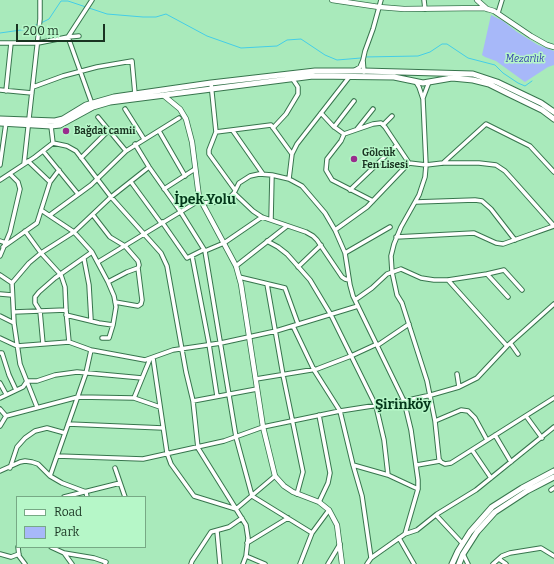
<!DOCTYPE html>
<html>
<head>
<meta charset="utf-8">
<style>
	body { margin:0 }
	#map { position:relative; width:554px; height:564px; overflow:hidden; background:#a9eabb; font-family:Bitter,serif }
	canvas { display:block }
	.legend { position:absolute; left:16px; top:496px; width:130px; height:52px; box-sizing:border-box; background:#b6f7c8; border:1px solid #77a985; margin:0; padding:5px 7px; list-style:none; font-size:12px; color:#193321 }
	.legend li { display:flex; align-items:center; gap:8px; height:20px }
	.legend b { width:20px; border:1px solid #77a985 }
	.scale { position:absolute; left:16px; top:24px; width:89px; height:18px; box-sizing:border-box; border:2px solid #193321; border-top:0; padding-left:5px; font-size:12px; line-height:14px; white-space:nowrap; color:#193321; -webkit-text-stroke:3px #b6f7c8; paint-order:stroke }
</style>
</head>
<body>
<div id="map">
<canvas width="554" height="564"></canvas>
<ul class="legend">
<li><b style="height:5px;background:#fff"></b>Road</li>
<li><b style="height:11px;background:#a7b8f9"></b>Park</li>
</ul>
<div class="scale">200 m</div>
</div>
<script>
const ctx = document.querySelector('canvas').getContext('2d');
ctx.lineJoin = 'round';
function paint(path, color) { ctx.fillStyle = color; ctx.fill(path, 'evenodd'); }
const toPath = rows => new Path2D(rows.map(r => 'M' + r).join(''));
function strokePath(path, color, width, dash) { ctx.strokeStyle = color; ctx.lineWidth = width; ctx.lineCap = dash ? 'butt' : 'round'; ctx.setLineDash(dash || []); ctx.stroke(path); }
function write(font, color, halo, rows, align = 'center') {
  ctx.font = font + ' Bitter,serif'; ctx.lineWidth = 3; ctx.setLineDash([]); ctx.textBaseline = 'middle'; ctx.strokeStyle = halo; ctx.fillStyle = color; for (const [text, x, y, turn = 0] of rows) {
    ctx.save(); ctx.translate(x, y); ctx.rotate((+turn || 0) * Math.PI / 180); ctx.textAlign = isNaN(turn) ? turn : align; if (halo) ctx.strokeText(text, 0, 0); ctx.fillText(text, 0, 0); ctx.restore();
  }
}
const green = toPath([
	[491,15,503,21,517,32,538,45,554,51,554,65,548,67,525,82,496,61,485,57,482,55]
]);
const stream = toPath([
	[41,23,49,19,61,1,68,1,107,14,143,17,156,17,166,14,207,36,241,48,277,46,287,40,301,39,325,55,337,60,361,58],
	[0,33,28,29,38,24],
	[364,57,418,56,430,52,442,44,447,44,468,58,495,65,503,73,518,83,525,86,532,81]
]);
const minor = toPath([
	[424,0,425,9],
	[498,13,502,0],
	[68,37,92,0],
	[68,37,79,36],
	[0,43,38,43,68,37,92,104],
	[355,70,360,67,363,60],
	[364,72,363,60,365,51,373,29,381,0],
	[416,82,419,87,423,99,426,165,425,177,419,195,401,227,394,244,391,256,392,272,397,295,402,303,410,328,427,381,435,421,439,459,441,462,445,464,451,463,554,398],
	[211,83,216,132,209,150,209,154,235,190],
	[33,87,63,76,97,67,132,61,135,94],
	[0,90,32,93],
	[6,91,11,43],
	[423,98,429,82],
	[125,109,144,139],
	[321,113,333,126,344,134,373,124,381,123,385,127,409,163,426,165,443,163,479,163,496,165,505,171,514,181,554,226],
	[98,117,126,151],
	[383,125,392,116],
	[334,127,354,101],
	[273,128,286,114,298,94,298,87,292,78],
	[357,129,373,109],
	[159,131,185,176],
	[233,131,263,174],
	[216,132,271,125,292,154],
	[344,134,341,141,327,159,326,170,332,180,373,201],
	[53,143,67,146,76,151,111,197,161,253,167,266,186,372,193,401,198,448,246,525,248,538,246,556,243,564],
	[135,144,149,167,180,211,205,251,236,437,252,496,312,533],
	[43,151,78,194],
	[81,158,108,131],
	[28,161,50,182],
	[443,163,486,124,530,146,554,172],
	[24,164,40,19,40,0],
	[0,165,6,123],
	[289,179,292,154,297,144,350,76],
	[0,180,35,157,53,143,51,126],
	[131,182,161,223],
	[164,189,195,169],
	[350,190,397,145],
	[234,193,253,211,262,217,306,232,313,236,317,240,342,277,345,279,349,280],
	[416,202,475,200,482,201,491,209,515,240],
	[202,203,220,202,227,200,234,193,239,183,250,176,259,174,272,175,289,179,302,186,325,213,335,230,345,253,350,285,353,296,404,401,411,430,418,480,418,489,405,534],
	[41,210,74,232,92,252,108,282,114,296,116,307,113,325,99,323,66,315],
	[50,215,91,185,126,151,179,118],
	[93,215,110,237,125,246,138,261,139,265,138,268,142,300,141,304,138,306,115,302],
	[271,220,272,175],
	[162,222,187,258,203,250],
	[335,230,367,207,409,163],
	[25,231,41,253,61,275,65,287,66,310,69,342],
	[396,237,474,233,496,243,503,244,554,226],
	[0,241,6,243],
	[267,241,278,247,287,254,310,280,331,315,376,406,384,440,388,475],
	[3,247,37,223,50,182,59,170],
	[205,251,224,243,262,217],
	[345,253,390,227],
	[0,256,10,232,20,189,18,182,10,174],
	[192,256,209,344,217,396],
	[84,259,89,285,91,320],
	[98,262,200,200],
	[236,266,287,226],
	[298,267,321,245],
	[487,274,504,270,522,290],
	[0,275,12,283],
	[239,277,285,288,298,324],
	[448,280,507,346],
	[108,282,127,272,138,268],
	[267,284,283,375,303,472,297,494],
	[0,294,12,295],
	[355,300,372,288,387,274,401,269,421,278,434,280,448,280,487,274,508,297],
	[14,312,66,310],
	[0,316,14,323],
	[293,326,314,370,340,411,353,465,362,496,371,558],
	[0,338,17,346,69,342,91,350,145,360,173,350,221,343,276,331,358,306],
	[102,338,109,338,113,325],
	[43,344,40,311,35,303,35,297,39,292,55,278,92,252],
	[511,344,518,354],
	[378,345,409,324],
	[0,353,2,353,9,375,16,390],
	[153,358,167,453,171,464,194,496,236,509,275,476],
	[457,374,459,387],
	[256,379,317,369,351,356,377,344],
	[0,383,6,394],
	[0,398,23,387,27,381,37,381,55,375,77,372,142,378],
	[134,398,150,359],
	[193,401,257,389],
	[37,407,20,364,14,323,12,283,29,263,41,253,74,232,111,197,149,167],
	[0,409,6,416],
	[319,415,330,473,328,483,319,502],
	[526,416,542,438],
	[435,421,461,410,468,411,475,418,487,440],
	[68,424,163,428],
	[0,426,6,416,78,397,134,398,160,407],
	[495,435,511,462],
	[472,450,491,478],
	[57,456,143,459,224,441,263,427,340,411,404,401,431,395,459,387,477,378,507,346,554,304],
	[353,465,388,475,418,489],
	[417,465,440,461],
	[10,468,17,447,25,438,35,431,47,428,65,433],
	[115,468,125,497],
	[0,471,20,462,25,461,32,462,38,464,50,476,62,483,86,492,87,497],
	[50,476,86,373,91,350],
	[551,490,554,488],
	[64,497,120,483],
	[436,515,462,543],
	[217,531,220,564],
	[399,538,414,564],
	[247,543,288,518],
	[18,547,19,556,25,564],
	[51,547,64,553,72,564],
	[64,553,94,558,106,562,105,564],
	[0,554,11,557,19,554],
	[463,554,468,564],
	[246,556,265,564],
	[499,559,506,564],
	[191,564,192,561,211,532,229,527,242,518],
	[300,564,312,533,329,510],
	[328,564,340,544],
	[367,564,371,558,405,534,417,530,437,514,476,490,554,427],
	[493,564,502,556,510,553,541,548,554,556]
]);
const tertiary = toPath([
	[332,0,379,7,404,9,484,8,494,11,531,36,547,45,554,47],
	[477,0,487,9],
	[163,95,180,109,186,119,192,142,199,197,236,266,241,284,263,427,275,476,284,486,293,492,319,502,329,510,337,525,342,564]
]);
const secondary = toPath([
	[0,119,55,121,63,119,86,105,114,97,211,83,315,71,364,71,473,74,497,82,541,103,554,112],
	[0,123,51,126,60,125,93,107,110,102,313,76,394,77,423,83,452,78,473,80,489,84,507,93,542,110,554,119],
	[452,564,458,551,470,532,492,507,522,488,554,471],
	[459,564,463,554,477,532,495,512,527,491,554,477]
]);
const markers = [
	[66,131,4,"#992c8d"],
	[354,159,4,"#992c8d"]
];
const parkNames = [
	["Mezarlık",525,59]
];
const poiNames = [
	["Bağdat camii",74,131],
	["Gölcük",362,153],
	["Fen Lisesi",362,165]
];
const districtNames = [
	["İpek Yolu",205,200],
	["Şirinköy",403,405]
];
paint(green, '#a7b8f9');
strokePath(stream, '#44cde7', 1);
strokePath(minor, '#37754d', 5.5);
strokePath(tertiary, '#37754d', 6);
strokePath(secondary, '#37754d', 7);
strokePath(minor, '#fff', 3.5);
strokePath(tertiary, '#fff', 4.5);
strokePath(secondary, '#fff', 5);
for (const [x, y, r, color] of markers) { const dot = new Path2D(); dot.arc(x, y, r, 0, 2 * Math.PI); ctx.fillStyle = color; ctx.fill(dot); strokePath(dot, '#b6f7c8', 1.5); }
write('italic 10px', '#343bae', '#b6f7c8', parkNames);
write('bold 10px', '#193321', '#b6f7c8', poiNames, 'left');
write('bold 14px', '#03371a', '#b6f7c8', districtNames);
</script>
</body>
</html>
